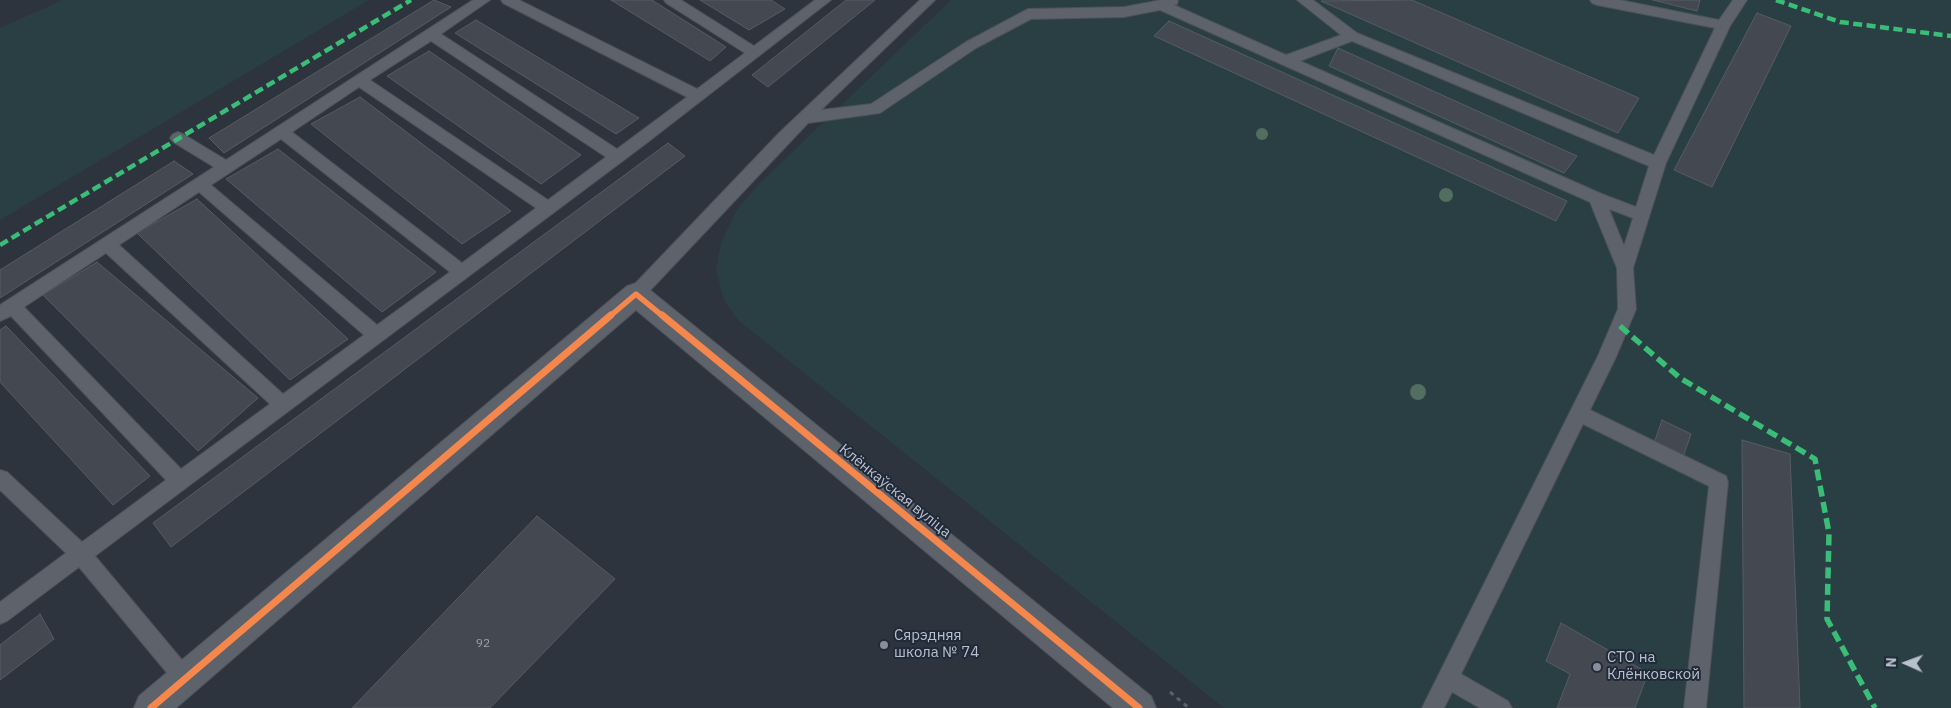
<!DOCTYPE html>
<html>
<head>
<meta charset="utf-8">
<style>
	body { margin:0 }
	#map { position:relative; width:1951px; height:708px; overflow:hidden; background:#2d343e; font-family:"IBM Plex Sans",sans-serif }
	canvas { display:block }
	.north { position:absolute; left:1881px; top:638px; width:50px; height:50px; -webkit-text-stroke:4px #202a39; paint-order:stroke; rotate:272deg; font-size:14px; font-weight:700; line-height:20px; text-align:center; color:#b8c0cd }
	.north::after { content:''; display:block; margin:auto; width:18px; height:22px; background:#b8c0cd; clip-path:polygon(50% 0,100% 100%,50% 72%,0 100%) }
</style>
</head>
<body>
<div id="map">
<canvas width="1951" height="708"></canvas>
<div class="north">N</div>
</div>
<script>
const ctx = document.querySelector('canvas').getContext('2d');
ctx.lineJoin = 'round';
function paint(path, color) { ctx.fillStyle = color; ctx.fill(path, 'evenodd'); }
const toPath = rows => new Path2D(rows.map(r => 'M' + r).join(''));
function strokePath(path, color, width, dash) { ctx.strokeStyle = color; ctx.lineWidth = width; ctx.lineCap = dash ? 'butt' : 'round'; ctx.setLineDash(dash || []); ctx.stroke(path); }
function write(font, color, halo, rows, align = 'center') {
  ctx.font = font + ' "IBM Plex Sans",sans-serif'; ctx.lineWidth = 4; ctx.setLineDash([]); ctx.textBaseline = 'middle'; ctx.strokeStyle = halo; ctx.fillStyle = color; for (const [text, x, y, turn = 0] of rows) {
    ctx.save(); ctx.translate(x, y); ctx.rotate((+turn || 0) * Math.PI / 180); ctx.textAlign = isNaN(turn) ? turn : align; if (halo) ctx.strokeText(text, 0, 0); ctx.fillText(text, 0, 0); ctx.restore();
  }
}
const green = toPath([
	[63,0,369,0,0,220,0,28],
	[951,0,1951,0,1951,708,1224,708,738,320,724,300,716,270,721,243,736,211,759,184]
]);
const building = toPath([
	[434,0,451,7,224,153,209,138,434,0],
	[611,0,652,0,726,47,710,61,611,0],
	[700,0,771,0,785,9,749,30,700,0],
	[846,0,875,0,768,87,752,75,846,0],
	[1412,0,1639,98,1618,133,1321,1,1412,0],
	[1653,0,1700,0,1697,11,1653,0],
	[1757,13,1791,26,1712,187,1674,170,1757,13],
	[476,20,639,118,616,134,455,33,476,20],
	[1169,21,1567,201,1556,221,1154,36,1169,21],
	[1338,48,1577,156,1564,173,1329,66,1338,48],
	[429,51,581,155,541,184,387,76,429,51],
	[360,97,511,211,462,244,311,124,360,97],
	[668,143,685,156,171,547,153,523,668,143],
	[278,149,436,272,382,312,226,179,278,149],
	[174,161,193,174,0,298,0,270,174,161],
	[197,199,348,339,290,380,137,233,197,199],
	[97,262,258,398,198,451,43,295,97,262],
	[6,326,150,476,113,505,0,382,0,330,6,326],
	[1662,420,1691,434,1682,460,1653,446,1662,420],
	[1742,440,1790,454,1800,708,1744,708,1742,440],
	[537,516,615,579,490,708,352,708,537,516],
	[40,614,54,639,0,680,0,645,40,614],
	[1561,623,1648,673,1635,708,1557,708,1570,674,1546,661,1561,623]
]);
const path = toPath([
	[1170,692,1189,708]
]);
const lane = toPath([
	[473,0,490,0,441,34,617,149,687,97,503,3,501,0,519,0,697,89,745,53,666,3,664,0,681,0,754,46,815,0,831,0,644,145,95,556,192,672,195,679,192,686,185,689,178,686,79,567,7,621,0,624,0,602,66,553,0,490,0,470,7,472,82,542,166,480,11,316,0,321,0,305,214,167,173,142,170,138,173,134,178,132,183,134,226,160,473,0],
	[431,41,606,157,548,200,370,80,431,41],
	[359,87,536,208,462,263,292,132,359,87],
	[281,139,450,272,377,325,211,185,281,139],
	[199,192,364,335,283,394,119,245,199,192],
	[106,253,270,404,181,469,24,307,106,253],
	[920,0,935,0,821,110,871,104,966,42,1028,9,1124,7,1161,0,1178,0,1177,4,1174,5,1286,55,1341,35,1297,0,1313,0,1357,33,1654,155,1715,28,1597,5,1592,3,1590,0,1620,0,1719,20,1733,0,1747,0,1730,26,1666,163,1633,268,1636,309,1616,357,1590,410,1726,476,1728,482,1706,708,1684,708,1709,486,1583,424,1461,674,1508,701,1512,708,1480,708,1452,692,1444,708,1422,708,1598,356,1618,309,1617,268,1590,202,1160,10,1124,17,1031,19,976,48,880,113,808,123,642,299,636,301,630,299,628,294,630,289,780,132,920,0],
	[1352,41,1649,166,1636,207,1602,194,1300,61,1352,41],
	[1609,209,1633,218,1624,246,1609,209]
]);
const street = toPath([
	[636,283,645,286,1151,696,1156,708,1113,708,636,310,176,708,134,708,139,696,627,286,636,283]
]);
const quietFar1 = toPath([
	[1776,0,1840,22,1951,36],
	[0,245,411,0]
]);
const quiet = toPath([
	[1620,326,1680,378,1815,459,1829,533,1827,619,1875,708]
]);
const cyclewayFar1 = toPath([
	[609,317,636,294,664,317]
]);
const cycleway = toPath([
	[662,315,1139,708],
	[151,708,611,315]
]);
const trees = [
	[1262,134,6],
	[1446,195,7],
	[1418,392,8]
];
const markers = [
	[884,645,5,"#878f9b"],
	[1597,667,5,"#878f9b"]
];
const numberNames = [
	["92",483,644]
];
const streetNames = [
	["Клёнкаўская вуліца",895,491,39]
];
const poiNames = [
	["Сярэдняя",894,636],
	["школа № 74",894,653],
	["СТО на",1607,658],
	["Клёнковской",1607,675]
];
paint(green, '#2a3f44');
paint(building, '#434851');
strokePath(building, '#555c65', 1);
strokePath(lane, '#4c5058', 2);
strokePath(street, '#4c5058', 2);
strokePath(path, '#5b6167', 3, [4.5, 4.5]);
paint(lane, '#5e626a');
paint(street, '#5e626a');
strokePath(quietFar1, '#3abd76', 4.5, [9, 4.5]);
strokePath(quiet, '#3abd76', 5.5, [11, 5.5]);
strokePath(cyclewayFar1, '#f5874c', 5.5);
strokePath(cycleway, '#f5874c', 7);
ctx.fillStyle = '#516e5f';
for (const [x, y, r] of trees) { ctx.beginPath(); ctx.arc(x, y, r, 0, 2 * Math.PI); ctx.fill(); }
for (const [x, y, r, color] of markers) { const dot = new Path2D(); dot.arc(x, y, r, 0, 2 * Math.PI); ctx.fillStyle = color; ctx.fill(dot); strokePath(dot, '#202a39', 2); }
write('12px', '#9ba2ae', null, numberNames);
write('15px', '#b8c0cd', '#202a39', streetNames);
write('15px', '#b8c0cd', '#202a39', poiNames, 'left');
</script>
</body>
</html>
